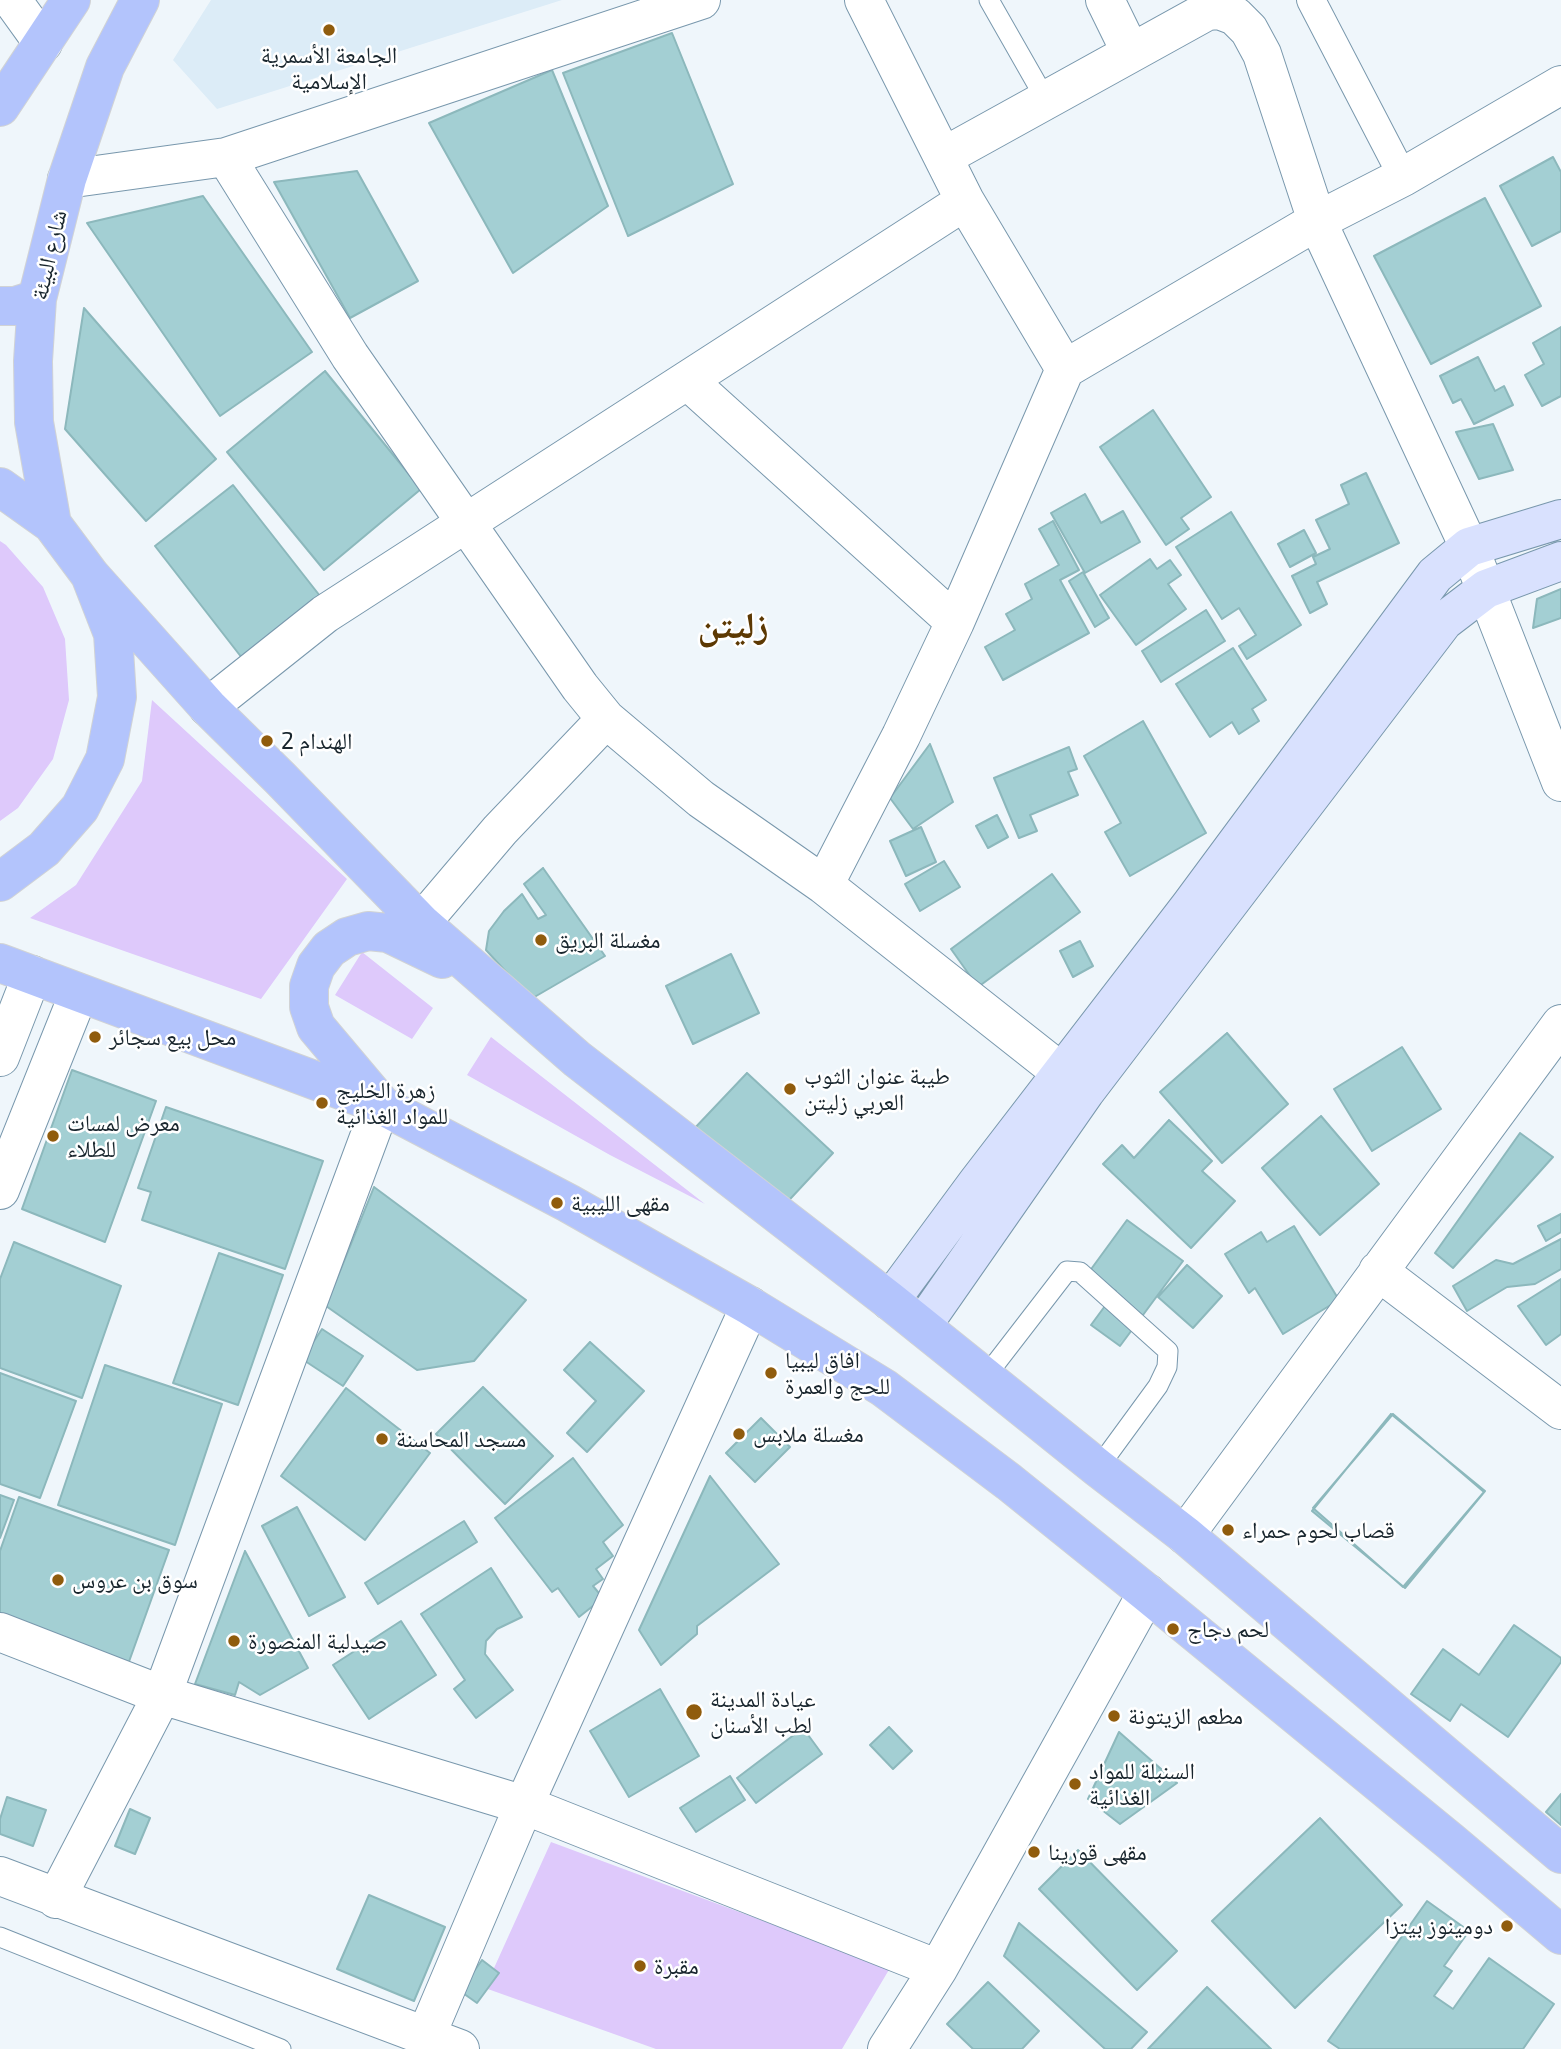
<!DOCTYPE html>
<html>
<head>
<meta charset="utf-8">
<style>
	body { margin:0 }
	canvas { display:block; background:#eff6fb }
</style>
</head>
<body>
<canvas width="1561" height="2049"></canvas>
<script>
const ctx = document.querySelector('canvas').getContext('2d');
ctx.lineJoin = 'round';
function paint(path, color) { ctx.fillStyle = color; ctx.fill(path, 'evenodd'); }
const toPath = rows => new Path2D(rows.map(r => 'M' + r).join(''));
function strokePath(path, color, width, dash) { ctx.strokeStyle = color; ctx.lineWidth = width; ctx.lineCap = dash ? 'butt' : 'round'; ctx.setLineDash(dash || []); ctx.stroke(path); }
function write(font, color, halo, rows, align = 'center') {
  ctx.font = font + ' "Exo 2","Noto Naskh Arabic",sans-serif'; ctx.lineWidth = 5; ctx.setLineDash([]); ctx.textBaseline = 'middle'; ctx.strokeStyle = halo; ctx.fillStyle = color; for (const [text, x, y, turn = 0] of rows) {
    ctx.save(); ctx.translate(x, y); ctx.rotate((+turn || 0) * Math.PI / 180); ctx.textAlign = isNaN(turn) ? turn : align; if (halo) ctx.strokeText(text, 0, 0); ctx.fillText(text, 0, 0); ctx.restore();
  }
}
const built = toPath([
	[211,0,562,0,217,109,173,60]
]);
const green = toPath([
	[0,541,6,545,43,587,65,639,69,700,53,759,18,808,0,821],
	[152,700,347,879,261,999,30,918,76,885,142,781],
	[362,952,433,1008,412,1039,335,995],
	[491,1037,705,1204,610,1155,467,1075],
	[551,1842,890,1968,842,2049,656,2049,485,1988]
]);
const building = toPath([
	[672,33,733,184,628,236,563,73,672,33],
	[552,70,608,206,513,273,429,123,552,70],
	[1553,157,1561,172,1561,231,1532,246,1500,186,1553,157],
	[357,171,418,281,350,318,274,182,357,171],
	[203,196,312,352,220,416,87,223,203,196],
	[1485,198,1541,306,1431,364,1374,256,1485,198],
	[84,308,216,459,146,521,65,429,84,308],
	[1561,327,1561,396,1542,406,1525,375,1544,364,1533,343,1561,327],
	[1478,357,1495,391,1504,386,1513,405,1474,424,1461,399,1453,403,1440,376,1478,357],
	[325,371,421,489,324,570,227,452,325,371],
	[1153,410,1211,497,1181,518,1189,529,1166,545,1100,447,1153,410],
	[1493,424,1513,470,1479,479,1456,432,1493,424],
	[1366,473,1399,543,1317,582,1327,604,1310,613,1292,576,1316,564,1313,557,1330,549,1316,520,1349,504,1341,485,1366,473],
	[233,485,320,596,242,658,155,546,233,485],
	[1085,494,1101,523,1123,511,1140,542,1085,573,1051,513,1085,494],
	[1231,512,1301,625,1247,659,1239,646,1256,635,1239,608,1222,619,1176,547,1231,512],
	[1053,521,1079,570,1060,580,1089,633,1003,680,985,647,1015,630,1006,614,1032,599,1025,584,1059,565,1039,529,1053,521],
	[1304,530,1316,553,1290,567,1278,544,1304,530],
	[1150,559,1157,569,1170,560,1181,575,1168,584,1186,609,1136,645,1100,595,1150,559],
	[1083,572,1109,618,1095,627,1069,581,1083,572],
	[1561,589,1561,618,1533,628,1537,599,1561,589],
	[1206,610,1225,641,1161,682,1142,651,1206,610],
	[1233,648,1266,700,1252,709,1259,721,1239,734,1232,722,1210,737,1176,684,1233,648],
	[1143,721,1206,833,1130,876,1105,832,1121,823,1084,756,1143,721],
	[930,744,953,802,913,829,890,798,930,744],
	[1069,747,1077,769,1068,772,1078,795,1030,815,1037,831,1019,838,994,778,1069,747],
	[997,815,1008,837,988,848,976,826,997,815],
	[921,827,936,862,906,876,890,841,921,827],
	[944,861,960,887,920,911,905,884,944,861],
	[543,868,605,956,531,999,486,950,489,931,504,911,522,894,538,919,546,915,524,884,543,868],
	[1052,874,1080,912,978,987,951,949,1052,874],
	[1080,941,1093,966,1073,977,1060,951,1080,941],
	[731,954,759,1013,693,1044,666,986,731,954],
	[1227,1033,1288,1104,1222,1163,1160,1092,1227,1033],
	[1402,1047,1441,1109,1372,1151,1334,1089,1402,1047],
	[72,1070,156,1101,105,1242,22,1209,72,1070],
	[747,1073,833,1153,778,1212,692,1131,747,1073],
	[166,1107,323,1161,285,1269,142,1220,151,1192,138,1188,166,1107],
	[1321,1116,1379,1184,1320,1235,1262,1168,1321,1116],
	[1169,1120,1212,1161,1202,1171,1235,1201,1191,1248,1103,1164,1122,1145,1134,1158,1169,1120],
	[1520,1133,1553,1157,1453,1268,1435,1253,1520,1133],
	[374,1187,526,1300,474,1361,417,1370,326,1306,374,1187],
	[1561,1214,1561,1232,1546,1241,1538,1226,1561,1214],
	[1127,1220,1183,1261,1120,1346,1091,1325,1116,1291,1089,1272,1127,1220],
	[1294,1226,1339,1300,1283,1334,1255,1288,1249,1293,1225,1254,1261,1232,1267,1242,1294,1226],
	[1561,1239,1561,1269,1535,1284,1507,1287,1467,1311,1453,1286,1496,1260,1513,1264,1561,1239],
	[14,1242,121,1286,82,1398,0,1368,0,1279,14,1242],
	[219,1253,283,1275,238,1405,173,1383,219,1253],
	[1187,1265,1222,1296,1193,1328,1158,1297,1187,1265],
	[1561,1279,1561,1334,1546,1345,1518,1306,1561,1279],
	[322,1329,363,1356,343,1386,302,1359,322,1329],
	[590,1342,644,1391,587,1452,567,1433,596,1401,564,1370,590,1342],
	[105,1365,222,1404,175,1545,58,1505,105,1365],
	[0,1373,76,1401,40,1498,0,1484,0,1373],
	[483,1387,553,1456,505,1504,436,1434,483,1387],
	[346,1388,430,1453,365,1540,281,1476,346,1388],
	[1391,1414,1485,1491,1405,1588,1312,1511,1391,1414],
	[1393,1414,1484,1492,1403,1587,1313,1508,1393,1414],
	[761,1418,790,1447,755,1482,726,1453,761,1418],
	[573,1458,623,1525,603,1542,613,1556,596,1569,603,1579,593,1586,603,1598,579,1617,558,1588,552,1592,495,1518,573,1458],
	[710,1476,779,1564,697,1626,697,1634,661,1665,639,1630,710,1476],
	[0,1495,14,1500,0,1538,0,1495],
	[19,1497,169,1550,126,1670,0,1625,0,1551,19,1497],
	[297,1507,345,1597,309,1616,262,1526,297,1507],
	[464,1521,477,1542,378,1604,365,1583,464,1521],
	[245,1551,308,1668,260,1695,239,1682,235,1695,195,1684,245,1551],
	[491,1568,522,1617,497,1629,486,1641,485,1654,513,1690,476,1718,454,1689,465,1680,421,1614,491,1568],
	[401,1621,436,1675,369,1719,333,1665,401,1621],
	[1514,1625,1561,1658,1561,1662,1508,1737,1461,1704,1450,1721,1411,1694,1443,1649,1479,1675,1514,1625],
	[660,1689,699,1756,629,1797,590,1731,660,1689],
	[889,1727,912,1751,893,1769,870,1745,889,1727],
	[803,1728,822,1754,756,1803,737,1778,803,1728],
	[1119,1732,1177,1783,1120,1824,1088,1799,1119,1732],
	[730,1776,745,1800,696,1832,680,1808,730,1776],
	[1561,1794,1561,1825,1546,1812,1561,1794],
	[7,1797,46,1810,33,1846,0,1834,0,1819,7,1797],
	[130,1809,150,1818,135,1854,115,1846,130,1809],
	[1320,1818,1402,1905,1295,2008,1212,1921,1320,1818],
	[1078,1850,1177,1951,1137,1990,1039,1889,1078,1850],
	[369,1895,445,1927,414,2001,337,1969,369,1895],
	[1427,1901,1469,1931,1444,1966,1452,1971,1434,1996,1453,2009,1489,1958,1554,2004,1523,2049,1340,2049,1328,2041,1427,1901],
	[1019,1923,1147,2032,1131,2049,1105,2049,1004,1956,1019,1923],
	[482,1960,499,1973,477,2003,460,1991,482,1960],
	[988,1982,1039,2031,1022,2049,973,2049,947,2024,988,1982],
	[1207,1987,1271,2049,1148,2049,1207,1987]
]);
const service = toPath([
	[989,0,1046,100],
	[986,1376,1067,1271,1080,1272,1168,1351,1167,1367,1158,1386,1098,1468],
	[0,1937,281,2049]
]);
const pedestrian = toPath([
	[1311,0,1403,177]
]);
const minor = toPath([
	[12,0,43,43],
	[864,0,965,201,1065,369],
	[1105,0,1131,53],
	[226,157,350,356,580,687,606,719,701,799,824,885,1062,1073],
	[943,157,1207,11,1219,10,1235,16,1249,30,1262,54,1317,221,1469,547,1561,782],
	[67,179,226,157,701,0],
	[688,381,955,622],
	[208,707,325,614,965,201],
	[824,885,901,736,955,622,1065,369,1317,221,1403,177,1561,85],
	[421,923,500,830,606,719],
	[0,1057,32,975],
	[0,1190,79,993],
	[1378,1271,1561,1410],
	[1185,1535,1561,1024],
	[0,1632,162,1695,524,1805,938,1969],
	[0,1876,460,2049],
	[56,1899,162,1695,381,1105],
	[426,2036,524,1805,750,1306],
	[887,2049,938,1969,1147,1593]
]);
const secondary = toPath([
	[890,1301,977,1183,1190,906,1435,575,1469,547,1561,519],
	[922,1326,1085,1092,1444,621,1486,589,1561,561]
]);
const primary = toPath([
	[0,107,71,0],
	[0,306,15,306,37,299],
	[0,487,52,524,90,575,113,634,117,697,105,759,80,808,44,849,0,882],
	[52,524,34,422,33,361,37,299,67,179,105,67,140,0],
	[90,575,208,707,280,778,421,923,577,1059,890,1301,1098,1468,1185,1535,1561,1854],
	[0,963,381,1105,568,1203,750,1306,884,1388,1009,1482,1147,1593,1451,1842,1561,1935],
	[380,1103,316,1027,309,1007,309,986,316,966,329,949,347,937,368,931,388,933,442,959]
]);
const markers = [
	[329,30,7,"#905c0d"],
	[267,741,7,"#905c0d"],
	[541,940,7,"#905c0d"],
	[95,1037,7,"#905c0d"],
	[790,1089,7,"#905c0d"],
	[322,1103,7,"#905c0d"],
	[53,1136,7,"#905c0d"],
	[557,1203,7,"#905c0d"],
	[771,1373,7,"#905c0d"],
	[739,1434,7,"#905c0d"],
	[382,1439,7,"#905c0d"],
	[1228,1530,7,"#905c0d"],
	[58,1580,7,"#905c0d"],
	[1173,1629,7,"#905c0d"],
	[234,1641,7,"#905c0d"],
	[694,1712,9,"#905c0d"],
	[1114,1716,7,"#905c0d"],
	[1075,1784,7,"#905c0d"],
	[1034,1852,7,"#905c0d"],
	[1507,1926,7,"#905c0d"],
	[640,1966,7,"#905c0d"]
];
const poiNames = [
	["الجامعة الأسمرية",329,55,"center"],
	["الإسلامية",329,81,"center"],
	["الهندام 2",281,741],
	["مغسلة البريق",555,940],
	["محل بيع سجائر",109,1037],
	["طيبة عنوان الثوب",804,1076],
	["العربي زليتن",804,1102],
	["زهرة الخليج",336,1090],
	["للمواد الغذائية",336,1116],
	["معرض لمسات",67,1123],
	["للطلاء",67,1149],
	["مقهى الليبية",571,1203],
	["افاق ليبيا",785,1360],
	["للحج والعمرة",785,1386],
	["مغسلة ملابس",753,1434],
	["مسجد المحاسنة",396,1439],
	["قصاب لحوم حمراء",1242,1530],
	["سوق بن عروس",72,1580],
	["لحم دجاج",1187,1629],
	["صيدلية المنصورة",248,1641],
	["عيادة المدينة",710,1699],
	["لطب الأسنان",710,1725],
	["مطعم الزيتونة",1128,1716],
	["السنبلة للمواد",1089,1771],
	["الغذائية",1089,1797],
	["مقهى قورينا",1048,1852],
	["دومينوز بيتزا",1493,1926,"right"],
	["مقبرة",654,1966]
];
const streetNames = [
	["شارع البيئة",49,255,-77]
];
const townNames = [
	["زليتن",733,626]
];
paint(built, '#dcecf7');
paint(green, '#dec9fb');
paint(building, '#a3cfd3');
strokePath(building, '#8cb8bc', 2);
strokePath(service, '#7998ad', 21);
strokePath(pedestrian, '#7998ad', 30);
strokePath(minor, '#7998ad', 40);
strokePath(secondary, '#7998ad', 40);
strokePath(primary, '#d1d3d5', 40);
strokePath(service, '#fff', 19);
strokePath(pedestrian, '#fff', 28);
strokePath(minor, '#fff', 38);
strokePath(secondary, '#d9e1fe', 38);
strokePath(primary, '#b3c4fc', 38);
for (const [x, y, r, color] of markers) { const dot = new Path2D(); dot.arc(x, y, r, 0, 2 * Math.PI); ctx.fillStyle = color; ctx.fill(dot); strokePath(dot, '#fff', 2.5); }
write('23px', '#18252d', '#fff', poiNames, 'left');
write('23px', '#18252d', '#fff', streetNames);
write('bold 37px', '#5d3903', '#fff', townNames);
</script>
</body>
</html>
